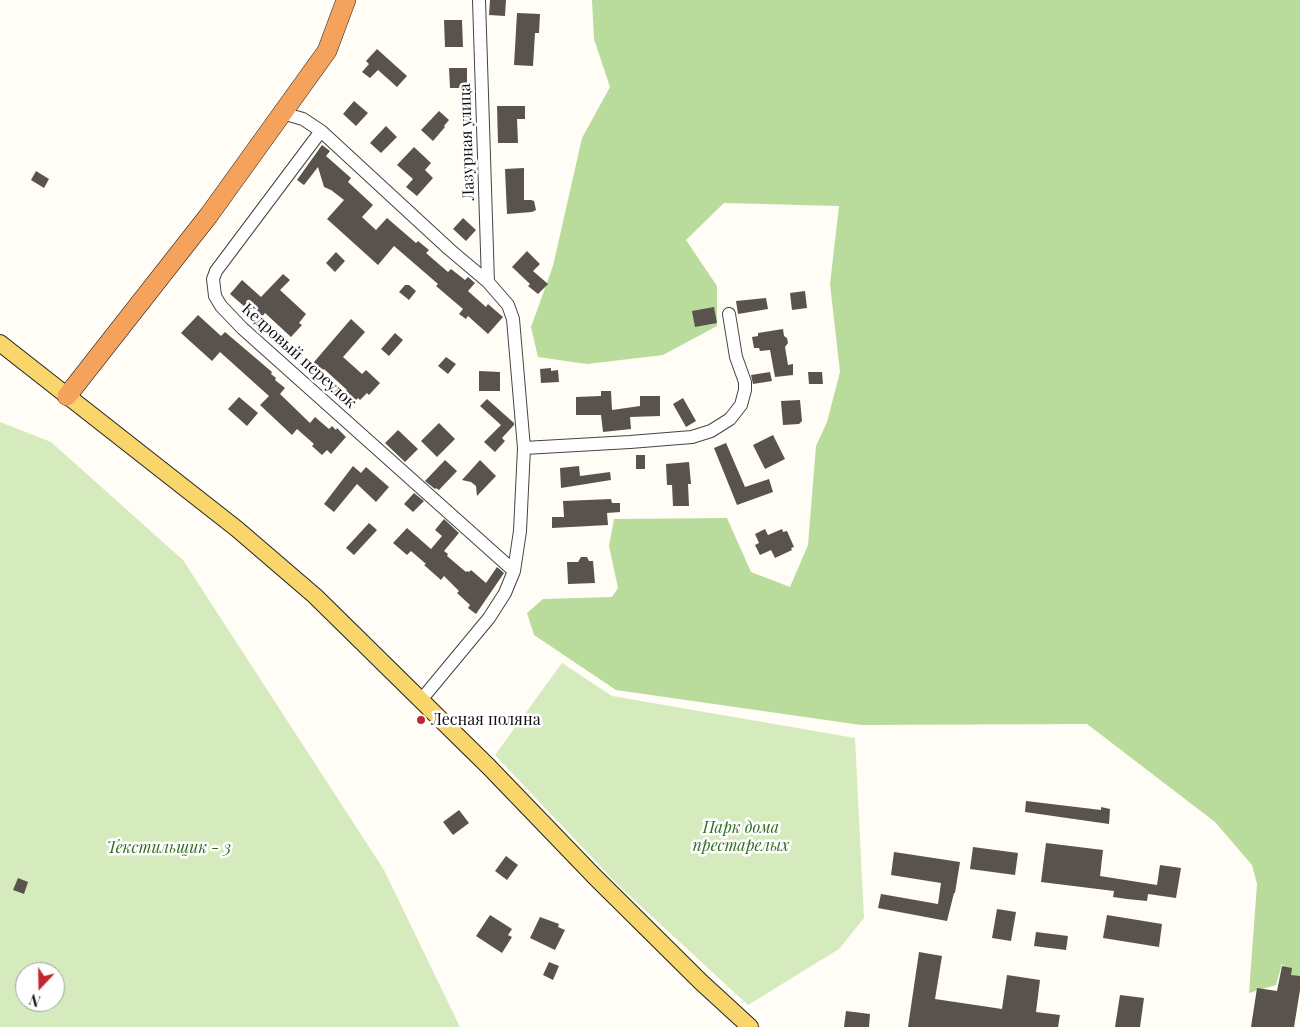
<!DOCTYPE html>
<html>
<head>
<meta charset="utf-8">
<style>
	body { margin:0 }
	#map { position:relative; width:1300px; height:1027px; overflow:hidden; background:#fffdf5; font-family:"Playfair Display",serif }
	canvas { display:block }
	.north { position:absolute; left:15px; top:962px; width:50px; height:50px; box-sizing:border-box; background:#fff; border:1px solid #a0a0a0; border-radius:50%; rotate:201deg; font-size:14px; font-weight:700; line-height:20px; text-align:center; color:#111 }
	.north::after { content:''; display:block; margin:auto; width:18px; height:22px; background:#c4262e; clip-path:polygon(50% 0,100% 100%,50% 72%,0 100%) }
</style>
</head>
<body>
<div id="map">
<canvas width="1300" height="1027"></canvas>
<div class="north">N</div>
</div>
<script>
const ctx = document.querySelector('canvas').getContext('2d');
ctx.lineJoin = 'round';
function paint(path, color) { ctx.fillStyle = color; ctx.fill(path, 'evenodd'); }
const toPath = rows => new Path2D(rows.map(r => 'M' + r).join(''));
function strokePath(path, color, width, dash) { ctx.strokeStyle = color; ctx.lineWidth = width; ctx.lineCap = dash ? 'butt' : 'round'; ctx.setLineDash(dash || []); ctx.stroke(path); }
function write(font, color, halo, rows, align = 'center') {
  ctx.font = font + ' "Playfair Display",serif'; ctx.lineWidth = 5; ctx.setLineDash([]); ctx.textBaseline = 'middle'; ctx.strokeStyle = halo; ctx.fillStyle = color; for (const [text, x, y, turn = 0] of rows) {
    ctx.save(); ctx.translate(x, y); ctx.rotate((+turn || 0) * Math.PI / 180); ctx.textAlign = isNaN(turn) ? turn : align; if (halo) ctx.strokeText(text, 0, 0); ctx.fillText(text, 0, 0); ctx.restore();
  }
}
const green = toPath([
	[0,422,51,442,183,560,384,870,460,1027,0,1027],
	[25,972,55,972,55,1002,25,1002],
	[562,663,612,696,855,738,864,918,839,949,748,1005,619,886,495,755]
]);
const forest = toPath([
	[592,0,1300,0,1300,985,1282,964,1276,985,1249,993,1257,884,1252,865,1215,822,1087,724,861,725,616,690,534,635,527,613,543,599,612,597,618,588,609,546,614,519,727,518,751,572,790,587,808,545,816,446,827,422,840,372,830,284,839,206,724,203,686,240,717,286,717,326,663,355,587,364,538,357,531,327,553,266,582,138,610,87,594,39]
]);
const building = toPath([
	[490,0,506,0,505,16,489,15],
	[517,13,540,14,539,33,535,33,533,66,514,65],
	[444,20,462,20,463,47,445,47],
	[377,49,407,76,397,87,378,70,370,78,362,72,369,64,366,61],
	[449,68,467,68,467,88,450,88],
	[354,101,368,113,356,126,343,114],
	[497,106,525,106,525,119,517,119,518,143,498,143],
	[439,111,449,120,444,126,445,127,433,141,421,130],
	[386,126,397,137,381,153,370,143],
	[322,145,330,151,326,156,351,178,348,182,373,205,362,217,376,230,387,218,416,243,418,241,429,250,426,253,448,272,451,269,465,280,468,277,475,283,468,291,486,307,488,304,503,317,488,334,468,316,466,319,459,314,463,309,436,286,438,284,394,246,378,265,327,219,344,200,331,190,324,187,318,167,304,185,297,180],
	[414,147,431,163,425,170,433,178,417,196,406,187,413,179,397,165],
	[524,168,524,200,531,200,534,201,536,210,532,212,507,214,505,169],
	[36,171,49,179,44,188,31,180],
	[463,218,476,230,466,241,453,229],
	[527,251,540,264,533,271,548,284,538,294,528,286,530,284,512,267],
	[336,252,345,261,335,272,326,263],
	[283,274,290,280,280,290,306,314,299,323,302,325,291,337,265,313,261,318,246,305,245,307,230,294,242,280,261,297],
	[405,285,409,285,416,291,409,300,399,292],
	[805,291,807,308,792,310,790,293],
	[766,298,768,309,738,314,736,301],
	[714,307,717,323,695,327,692,311],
	[198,315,221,336,225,332,272,372,271,374,276,378,275,380,285,388,280,394,310,423,315,417,329,429,332,426,336,430,337,428,346,437,331,454,327,450,322,455,312,446,314,444,297,429,292,435,260,405,269,396,220,352,212,361,181,333],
	[351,319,365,332,343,357,362,374,366,370,380,383,369,395,367,393,360,400,358,398,349,409,339,400,347,390,324,369,317,377,308,369],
	[783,329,784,336,787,338,788,343,785,347,788,365,793,364,793,375,775,377,770,350,760,351,759,348,754,348,752,337,758,336,758,333],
	[395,333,403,340,389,356,381,349],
	[446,357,456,364,448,374,438,366],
	[551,368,551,371,558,370,559,382,541,383,540,369],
	[479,371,500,372,500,391,479,391],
	[770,372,772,381,753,384,751,375],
	[808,372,822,372,823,384,809,384],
	[601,391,611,391,612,410,640,406,640,396,660,396,660,416,630,417,631,429,603,432,601,415,576,415,576,397,601,396],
	[239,397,258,413,247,426,228,409],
	[683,398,696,421,686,427,673,404],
	[487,399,514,423,514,425,502,438,505,441,495,452,484,442,501,425,480,406],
	[800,400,802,421,799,424,783,425,781,401],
	[439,423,455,439,437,457,421,441],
	[398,430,418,449,405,462,385,443],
	[773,435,785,459,765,469,753,445],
	[726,443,745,487,769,479,773,492,737,505,714,448],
	[636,455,645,455,645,469,636,469],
	[445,460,457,471,439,490,436,488,435,489,425,481],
	[480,460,496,476,477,496,476,486,471,482,462,480],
	[689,462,691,484,688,484,689,506,673,506,672,485,667,485,666,464],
	[353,466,361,473,366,467,389,487,376,502,357,484,334,512,324,504],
	[579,466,580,476,610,472,611,480,561,488,560,468],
	[414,493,424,501,413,512,404,504],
	[611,499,612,503,620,503,620,512,607,513,608,525,552,528,552,517,564,517,563,501],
	[444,519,459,533,444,551,448,554,447,556,466,572,467,571,469,572,471,570,486,583,497,567,504,573,476,614,468,608,470,605,457,593,459,591,444,576,441,580,424,565,426,564,411,551,407,555,393,543,407,528,431,549,442,536,435,530],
	[369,523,377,530,354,555,346,548],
	[765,529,768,535,782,529,783,532,787,531,794,547,791,548,792,550,775,558,771,550,760,555,755,545,759,543,755,534],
	[581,557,587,557,589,561,593,561,595,583,568,584,567,562,578,562],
	[1026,801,1101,810,1101,807,1110,809,1109,824,1025,812],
	[459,810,469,823,453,835,443,822],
	[1046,843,1103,850,1100,876,1157,885,1160,865,1181,868,1176,898,1148,894,1147,901,1127,899,1113,897,1114,891,1041,882],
	[973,847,1018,853,1015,875,970,869],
	[894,852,960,862,955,893,954,893,947,921,878,908,881,894,938,904,941,883,891,875],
	[506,856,518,865,507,880,495,871],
	[18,878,28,882,24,894,13,890],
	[997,909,1016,912,1011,941,992,938],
	[490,915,512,929,508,935,512,937,502,953,476,936],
	[1107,915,1162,924,1159,947,1103,938],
	[540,917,559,924,558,927,565,930,555,950,530,938],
	[1036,932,1068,936,1066,950,1034,946],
	[919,952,942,956,935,999,1002,1009,1007,975,1040,980,1036,1012,1060,1015,1058,1027,908,1027],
	[549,962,559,966,553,980,543,975],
	[1282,966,1292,968,1291,975,1300,976,1300,990,1294,1027,1251,1027,1257,988,1277,991],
	[1120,995,1144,998,1140,1027,1115,1027],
	[846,1011,870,1014,869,1027,844,1027]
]);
const minor = toPath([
	[479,0,488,282],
	[282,113,303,119,321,131,449,249,488,282,508,305,513,319,524,448,520,531,514,571,505,593,489,618,421,700],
	[321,131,216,271,213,279,215,296,221,306,242,328,514,571],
	[524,448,630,442,692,437,711,431,730,419,741,405,745,390,745,382,736,357,729,314]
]);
const major = toPath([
	[0,343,237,529,315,596,489,767,594,876,701,982,750,1027]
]);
const highway = toPath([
	[67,396,209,215,327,51,346,0]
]);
const markers = [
	[421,720,5,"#c4262e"]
];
const streetNames = [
	["Лазурная улица",467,142,-92],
	["Кедровый переулок",299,356,42]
];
const poiNames = [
	["Лесная поляна",431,720]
];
const parkNames = [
	["Парк дома",741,828],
	["престарелых",741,846],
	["Текстильщик - 3",169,848]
];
paint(green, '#d5ebbd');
paint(forest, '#b9dc9c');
paint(building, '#5a524d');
strokePath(minor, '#444', 14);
strokePath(major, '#222', 18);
strokePath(highway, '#222', 20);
strokePath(minor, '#fff', 12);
strokePath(major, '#f9d66b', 16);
strokePath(highway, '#f5a25d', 19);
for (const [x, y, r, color] of markers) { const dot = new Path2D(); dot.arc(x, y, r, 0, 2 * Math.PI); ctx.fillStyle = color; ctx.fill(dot); strokePath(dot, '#fff', 2); }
write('16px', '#111', '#fff', streetNames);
write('16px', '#111', '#fff', poiNames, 'left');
write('italic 16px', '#2f6b1f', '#fff', parkNames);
</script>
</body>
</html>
